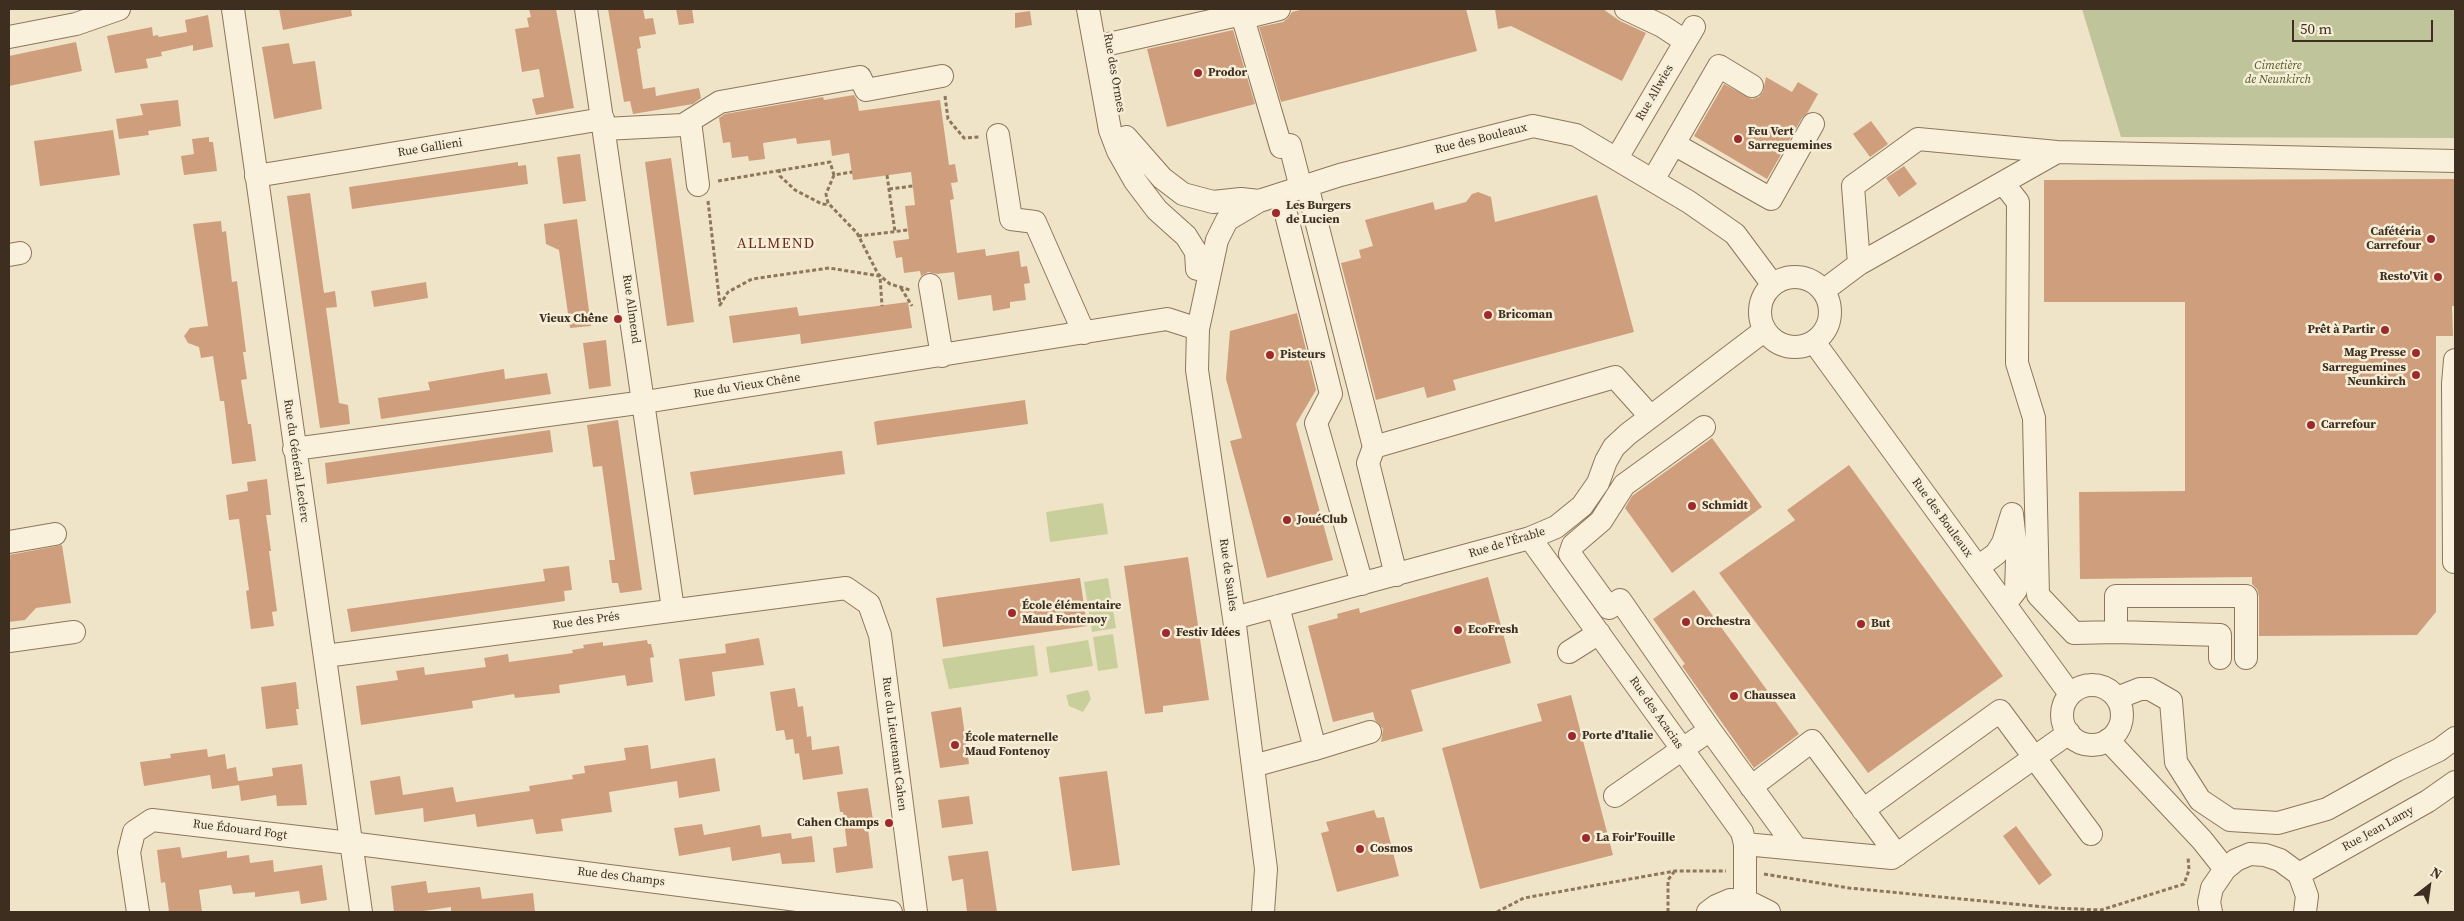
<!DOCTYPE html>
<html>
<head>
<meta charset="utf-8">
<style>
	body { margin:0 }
	#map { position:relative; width:2464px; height:921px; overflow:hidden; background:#f0e4c8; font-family:"Source Serif 4",serif }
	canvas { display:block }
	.frame { position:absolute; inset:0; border:10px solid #3d2e20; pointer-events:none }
	.north { position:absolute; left:2404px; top:861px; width:50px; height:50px; -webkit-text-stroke:4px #f7eed8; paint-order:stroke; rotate:30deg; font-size:14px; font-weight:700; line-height:20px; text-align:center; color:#3d2e20 }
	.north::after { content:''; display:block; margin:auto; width:18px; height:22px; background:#3d2e20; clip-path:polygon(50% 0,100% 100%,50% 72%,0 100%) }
	.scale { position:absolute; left:2292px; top:20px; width:141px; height:22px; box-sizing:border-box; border:2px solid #3d2e20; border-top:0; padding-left:6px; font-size:15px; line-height:18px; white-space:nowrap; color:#3d2e20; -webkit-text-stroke:4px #f7eed8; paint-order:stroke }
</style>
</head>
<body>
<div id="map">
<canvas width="2464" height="921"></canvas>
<div class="frame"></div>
<div class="north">N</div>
<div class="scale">50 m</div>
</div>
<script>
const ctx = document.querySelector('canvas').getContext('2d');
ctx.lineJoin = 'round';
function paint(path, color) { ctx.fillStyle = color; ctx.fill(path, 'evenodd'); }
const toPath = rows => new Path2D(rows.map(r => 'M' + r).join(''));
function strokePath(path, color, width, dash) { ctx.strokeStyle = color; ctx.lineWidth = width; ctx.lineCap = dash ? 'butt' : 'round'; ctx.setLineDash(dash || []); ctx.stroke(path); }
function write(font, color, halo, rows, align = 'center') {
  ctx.font = font + ' "Source Serif 4",serif'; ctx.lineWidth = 5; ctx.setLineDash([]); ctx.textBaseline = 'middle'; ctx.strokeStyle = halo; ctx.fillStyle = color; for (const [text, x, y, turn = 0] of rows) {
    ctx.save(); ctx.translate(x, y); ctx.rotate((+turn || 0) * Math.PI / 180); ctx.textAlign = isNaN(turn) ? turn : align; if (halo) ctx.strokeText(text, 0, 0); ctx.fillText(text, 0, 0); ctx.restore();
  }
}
const green = toPath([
	[1103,503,1108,534,1050,542,1046,512],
	[1108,578,1116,628,1092,632,1084,582],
	[1113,634,1118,668,1098,671,1093,637],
	[1088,640,1093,666,1050,673,1046,647],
	[1034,645,1038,676,949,689,942,659],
	[1088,690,1091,699,1083,712,1069,706,1066,695]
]);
const cemetery = toPath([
	[2082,9,2455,9,2455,138,2121,137]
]);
const building = toPath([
	[279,9,351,9,352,16,283,30],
	[529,9,556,9,574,108,536,115,532,99,544,97,539,69,522,72,515,29,529,27,527,18,531,17],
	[608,9,643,9,645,19,653,18,656,34,639,37,641,48,637,49,643,89,655,87,656,96,699,88,701,98,693,104,633,114,630,101,624,102],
	[676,9,692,9,694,23,679,25],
	[1304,9,1466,9,1477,51,1281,102,1259,27,1283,22,1288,18,1292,12],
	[1495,9,1603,9,1620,21,1646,33,1622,81,1511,26,1498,29],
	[1030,11,1032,25,1015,28,1015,13],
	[208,15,213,47,193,51,193,45,161,52,162,56,146,59,148,68,115,73,107,36,152,27,153,36,158,35,159,37,187,32,185,20],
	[1233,30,1255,104,1167,127,1147,49],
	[76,42,82,71,9,86,9,56],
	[289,43,293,64,315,61,322,109,274,119,262,47],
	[1766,77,1792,92,1798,82,1818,94,1808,112,1802,118,1767,179,1694,136,1724,84,1752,99,1759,97,1763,92],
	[854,95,857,100,859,111,940,100,949,165,955,164,958,182,951,183,954,199,950,200,957,253,985,249,986,256,1019,251,1021,267,1027,266,1030,283,1024,284,1026,300,1010,302,1010,308,993,311,991,295,958,300,954,272,937,274,928,272,921,276,920,271,904,273,902,257,896,258,893,241,909,239,905,206,915,205,911,172,853,180,849,153,832,156,830,140,797,144,796,138,763,143,765,159,749,161,748,156,732,158,730,142,723,143,719,118,725,114,823,97,824,100],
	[178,100,181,126,148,131,149,135,119,139,116,119,143,115,140,104],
	[1871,121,1888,144,1870,157,1853,134],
	[113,130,120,175,40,186,34,141],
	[209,137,209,142,213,142,217,171,184,175,181,156,194,154,192,139],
	[580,154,586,201,563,204,557,157],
	[671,158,694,322,667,326,645,162],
	[518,162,518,166,526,165,528,184,352,209,349,187],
	[1904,166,1917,184,1899,197,1886,178],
	[2455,179,2455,306,2452,306,2453,336,2436,336,2436,612,2417,635,2259,636,2259,596,2257,589,2252,584,2252,577,2080,579,2079,492,2185,491,2185,302,2044,302,2044,180],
	[1478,192,1491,197,1495,222,1597,195,1634,332,1453,380,1456,390,1427,398,1424,387,1376,400,1341,263,1361,258,1359,250,1373,246,1365,220,1433,202,1435,210,1466,202,1472,194],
	[310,193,324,293,335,291,337,307,326,308,339,403,348,405,350,424,320,428,287,196],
	[577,219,591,326,570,328,559,250,546,244,544,224],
	[221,221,222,232,226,231,232,282,237,281,246,352,243,352,247,379,241,380,248,424,251,424,256,461,232,464,224,401,220,401,213,356,201,358,199,347,188,343,184,336,190,328,208,326,193,224],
	[426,282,428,298,374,307,371,291],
	[908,302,912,328,801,344,800,334,733,343,729,316,797,307,799,316],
	[1297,313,1316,390,1296,424,1333,560,1267,578,1230,441,1242,438,1226,379,1230,331],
	[606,340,611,386,589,389,583,343],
	[504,369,505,379,547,373,551,394,381,419,378,398,430,390,428,382],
	[1025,400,1028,424,877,445,874,422,877,421],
	[618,420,642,590,620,593,618,583,612,583,609,560,615,560,602,466,593,467,587,425],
	[550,430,553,452,327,484,325,463],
	[1712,438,1762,507,1672,573,1625,508,1632,496],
	[839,451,842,451,845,474,694,495,690,472],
	[1849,465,2003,676,1868,773,1719,573,1795,520,1787,510],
	[267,479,271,515,266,515,271,551,269,551,277,611,272,612,274,626,251,629,246,591,249,590,239,519,229,520,226,495,248,491,247,482],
	[62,545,71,603,36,608,25,620,9,622,9,555],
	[1188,557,1209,700,1163,706,1163,712,1145,714,1124,566],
	[569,566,572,590,564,591,565,601,351,632,347,609,545,581,543,569],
	[1488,577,1511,663,1411,690,1423,731,1381,742,1383,729,1375,720,1373,712,1333,722,1308,626,1338,618,1337,614,1359,608,1360,613],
	[1080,578,1087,626,943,647,936,598],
	[1694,590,1799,734,1754,768,1682,666,1685,664,1653,619],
	[759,638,764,665,712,672,715,696,685,701,679,659,726,653,725,644],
	[647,640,648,644,651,644,654,657,650,658,653,682,627,686,625,675,559,685,560,693,515,698,514,694,472,701,473,708,361,725,356,686,398,680,396,671,424,667,425,675,486,667,484,658,508,654,509,662,573,653,572,650,584,648,583,645,603,642,603,646],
	[296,682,299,709,296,709,298,725,266,729,261,687],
	[795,688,798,707,803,706,807,737,811,736,812,750,839,746,843,774,803,780,799,753,795,754,793,739,786,740,784,730,776,731,770,692],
	[1571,695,1613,855,1480,889,1442,748,1542,721,1537,704],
	[961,707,969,764,940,768,931,712],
	[648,745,651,769,715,758,720,791,679,798,677,781,609,792,612,812,561,819,563,831,536,834,533,819,477,827,475,814,424,822,423,808,375,815,370,781,400,776,403,795,453,787,456,802,530,791,529,786,573,779,572,775,585,773,584,766,626,760,624,748],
	[207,749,208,757,225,754,227,769,236,767,238,781,273,776,272,768,302,764,307,805,277,806,276,795,241,801,239,785,212,789,210,775,144,786,140,762,171,758,170,754],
	[1107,771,1120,865,1072,871,1059,777],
	[868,788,873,820,867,821,873,868,836,873,833,848,847,846,843,812,840,812,837,792],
	[969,796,973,824,942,828,938,800],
	[1374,810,1377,818,1384,817,1399,876,1337,892,1321,833,1329,831,1326,822],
	[702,824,704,835,760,825,762,837,791,833,792,839,812,836,815,862,782,864,780,853,732,861,730,847,679,856,674,828],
	[2016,826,2052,875,2039,885,2003,836],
	[180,847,182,858,227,851,227,858,249,855,250,863,273,860,274,872,322,865,327,900,301,904,299,891,255,897,255,892,233,894,231,885,199,890,202,912,169,912,165,882,161,883,157,850],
	[988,851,997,912,967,912,963,879,952,881,948,856],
	[426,881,428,893,480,887,482,899,533,893,535,912,451,912,451,907,416,912,394,912,391,886]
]);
const path = toPath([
	[945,96,948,119,964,138,980,137],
	[779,169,780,176,795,190,822,204,829,205],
	[834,175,826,194,828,203,857,233,878,274,890,284,910,290],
	[887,175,895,232],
	[718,181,830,162,834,175,852,172],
	[889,189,913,186],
	[708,201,720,305,728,292,752,279,829,268,880,276,882,306],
	[858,236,908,230],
	[901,288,912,306],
	[1764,874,1849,888,2055,908,2101,910,2184,884,2189,870,2188,857],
	[1497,912,1524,898,1675,871,1726,871],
	[1668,912,1668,880,1674,872]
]);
const minor = toPath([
	[233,9,361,912],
	[586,9,673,609],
	[1088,9,1110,130,1118,151,1135,181,1157,210,1186,236,1196,252,1197,269],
	[1626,9,1662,26,1685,41],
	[1243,18,1281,147],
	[9,37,76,24,119,9],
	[1109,44,1233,16,1243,18,1279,9],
	[690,121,698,185],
	[604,129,683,125,720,102,860,77,866,90,942,76],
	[998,135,1011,219,1035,222,1084,333],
	[1126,137,1162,178,1183,194,1213,202,1241,199,1259,201],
	[1674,144,1771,199,1813,124],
	[1290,145,1301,188],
	[1617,158,1694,27],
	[256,176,603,119],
	[1653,180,1719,66,1752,86],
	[2003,183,2018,202,2017,363,2034,418,2038,595,2074,633,2116,632],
	[1307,185,1374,447],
	[1281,194,1331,394,1316,423,1362,584],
	[9,255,20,253],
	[1859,264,1853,186,1918,139,2057,152,2455,161],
	'1760 312a35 35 0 1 1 70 0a35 35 0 1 1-70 0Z',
	[930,285,942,356],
	[1823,291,1859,264,2057,152],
	[1814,342,2070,694],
	[1704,427,1624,485,1601,521,1573,545,1570,554,1609,608,1620,600,1710,730,1796,848],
	[294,449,645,402,1167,319,1198,329],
	[1530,538,1742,832,1745,844,1745,900],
	[9,542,55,534],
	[2454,562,2453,384,2455,360],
	[1978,567,1996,554,2003,543,2012,514,2017,560,2016,590,2005,604],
	[1396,575,1368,463,1374,447,1615,377,1650,416],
	[1234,618,1530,538,1556,527,1582,506,1598,483,1606,461,1614,447,1628,434,1765,330],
	[9,641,74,632],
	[1569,652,1599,633],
	[325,656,846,588,869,604,880,635,916,912],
	[2220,658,2220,635,2116,632,2116,596,2246,596,2246,658],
	'2062 715a30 30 0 1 1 60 0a30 30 0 1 1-60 0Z',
	[2117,698,2140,689,2150,689,2171,701,2176,762,2200,800,2230,820,2278,823,2327,809,2397,770,2439,750,2455,738],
	[2108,740,2202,840,2225,869],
	[1315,749,1370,732],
	[1253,766,1315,749,1278,606],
	[1751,787,1812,741,1897,855],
	[1615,796,1710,730],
	[1863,810,2000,711,2091,834],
	[1745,844,1892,858,2069,733],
	[2299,874,2428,801,2455,782],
	[138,912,129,852,134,832,152,820,350,843,891,912],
	[1263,912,1266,869,1234,618,1197,370,1198,329,1217,240,1227,220,1259,201,1340,175,1533,126,1576,135,1689,202,1735,234,1773,285],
	[1708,912,1716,906,1730,900,1745,900,1769,912],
	[2211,912,2209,902,2212,888,2225,869,2236,860,2250,854,2265,855,2280,860,2299,874,2307,896,2305,912]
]);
const markers = [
	[1198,73,5,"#9e2a2b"],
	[1738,139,5,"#9e2a2b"],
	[1276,213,5,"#9e2a2b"],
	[2431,239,5,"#9e2a2b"],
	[2438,277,5,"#9e2a2b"],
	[1488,315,5,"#9e2a2b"],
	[618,319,5,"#9e2a2b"],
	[2385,330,5,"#9e2a2b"],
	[2416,353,5,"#9e2a2b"],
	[1270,355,5,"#9e2a2b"],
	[2416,375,5,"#9e2a2b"],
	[2311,425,5,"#9e2a2b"],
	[1692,506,5,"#9e2a2b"],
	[1287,520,5,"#9e2a2b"],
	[1012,613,5,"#9e2a2b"],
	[1686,622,5,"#9e2a2b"],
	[1861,624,5,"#9e2a2b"],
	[1458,630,5,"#9e2a2b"],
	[1166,633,5,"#9e2a2b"],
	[1734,696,5,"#9e2a2b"],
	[1572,736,5,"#9e2a2b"],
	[955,745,5,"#9e2a2b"],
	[889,823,5,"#9e2a2b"],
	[1586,838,5,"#9e2a2b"],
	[1360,849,5,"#9e2a2b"]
];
const parkNames = [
	["Cimetière",2278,66],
	["de Neunkirch",2278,80]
];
const streetNames = [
	["Rue des Ormes",1114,73,80],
	["Rue Allwies",1655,93,-60],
	["Rue des Bouleaux",1481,139,-14],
	["Rue Gallieni",430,148,-9],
	["Rue Allmend",631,309,82],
	["Rue du Vieux Chêne",747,386,-9],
	["Rue du Général Leclerc",296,461,82],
	["Rue des Bouleaux",1942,518,54],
	["Rue de l'Érable",1507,543,-17],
	["Rue de Saules",1228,575,82],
	["Rue des Prés",586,621,-8],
	["Rue des Acacias",1656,713,55],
	["Rue du Lieutenant Cahen",894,744,83],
	["Rue Jean Lamy",2378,829,-29],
	["Rue Édouard Fogt",240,830,7],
	["Rue des Champs",621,877,7]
];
const poiNames = [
	["Prodor",1208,73],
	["Feu Vert",1748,132],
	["Sarreguemines",1748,146],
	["Les Burgers",1286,206],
	["de Lucien",1286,220],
	["Cafétéria",2421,232,"right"],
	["Carrefour",2421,246,"right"],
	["Resto'Vit",2428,277,"right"],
	["Bricoman",1498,315],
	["Vieux Chêne",608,319,"right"],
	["Prêt à Partir",2375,330,"right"],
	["Mag Presse",2406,353,"right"],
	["Pisteurs",1280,355],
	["Sarreguemines",2406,368,"right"],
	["Neunkirch",2406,382,"right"],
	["Carrefour",2321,425],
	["Schmidt",1702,506],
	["JouéClub",1297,520],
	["École élémentaire",1022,606],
	["Maud Fontenoy",1022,620],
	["Orchestra",1696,622],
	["But",1871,624],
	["EcoFresh",1468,630],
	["Festiv Idées",1176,633],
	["Chaussea",1744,696],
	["Porte d'Italie",1582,736],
	["École maternelle",965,738],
	["Maud Fontenoy",965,752],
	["Cahen Champs",879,823,"right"],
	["La Foir'Fouille",1596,838],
	["Cosmos",1370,849]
];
const quarterNames = [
	["ALLMEND",776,244]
];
paint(green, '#c9cf9b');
paint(cemetery, '#bfc49a');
paint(building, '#cf9f7d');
strokePath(minor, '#8d765c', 24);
strokePath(path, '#8d765c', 3, [4, 2.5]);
strokePath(minor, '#faf1dc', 22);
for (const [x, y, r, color] of markers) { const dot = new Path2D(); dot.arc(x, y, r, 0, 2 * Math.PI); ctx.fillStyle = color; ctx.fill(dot); strokePath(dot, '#f7eed8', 2); }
write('italic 12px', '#4d5a26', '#f7eed8', parkNames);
write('12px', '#3d2e20', '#f7eed8', streetNames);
write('bold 12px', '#3d2e20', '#f7eed8', poiNames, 'left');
ctx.letterSpacing = '1px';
write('15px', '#6b2e1e', '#f7eed8', quarterNames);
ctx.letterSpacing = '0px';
</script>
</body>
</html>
